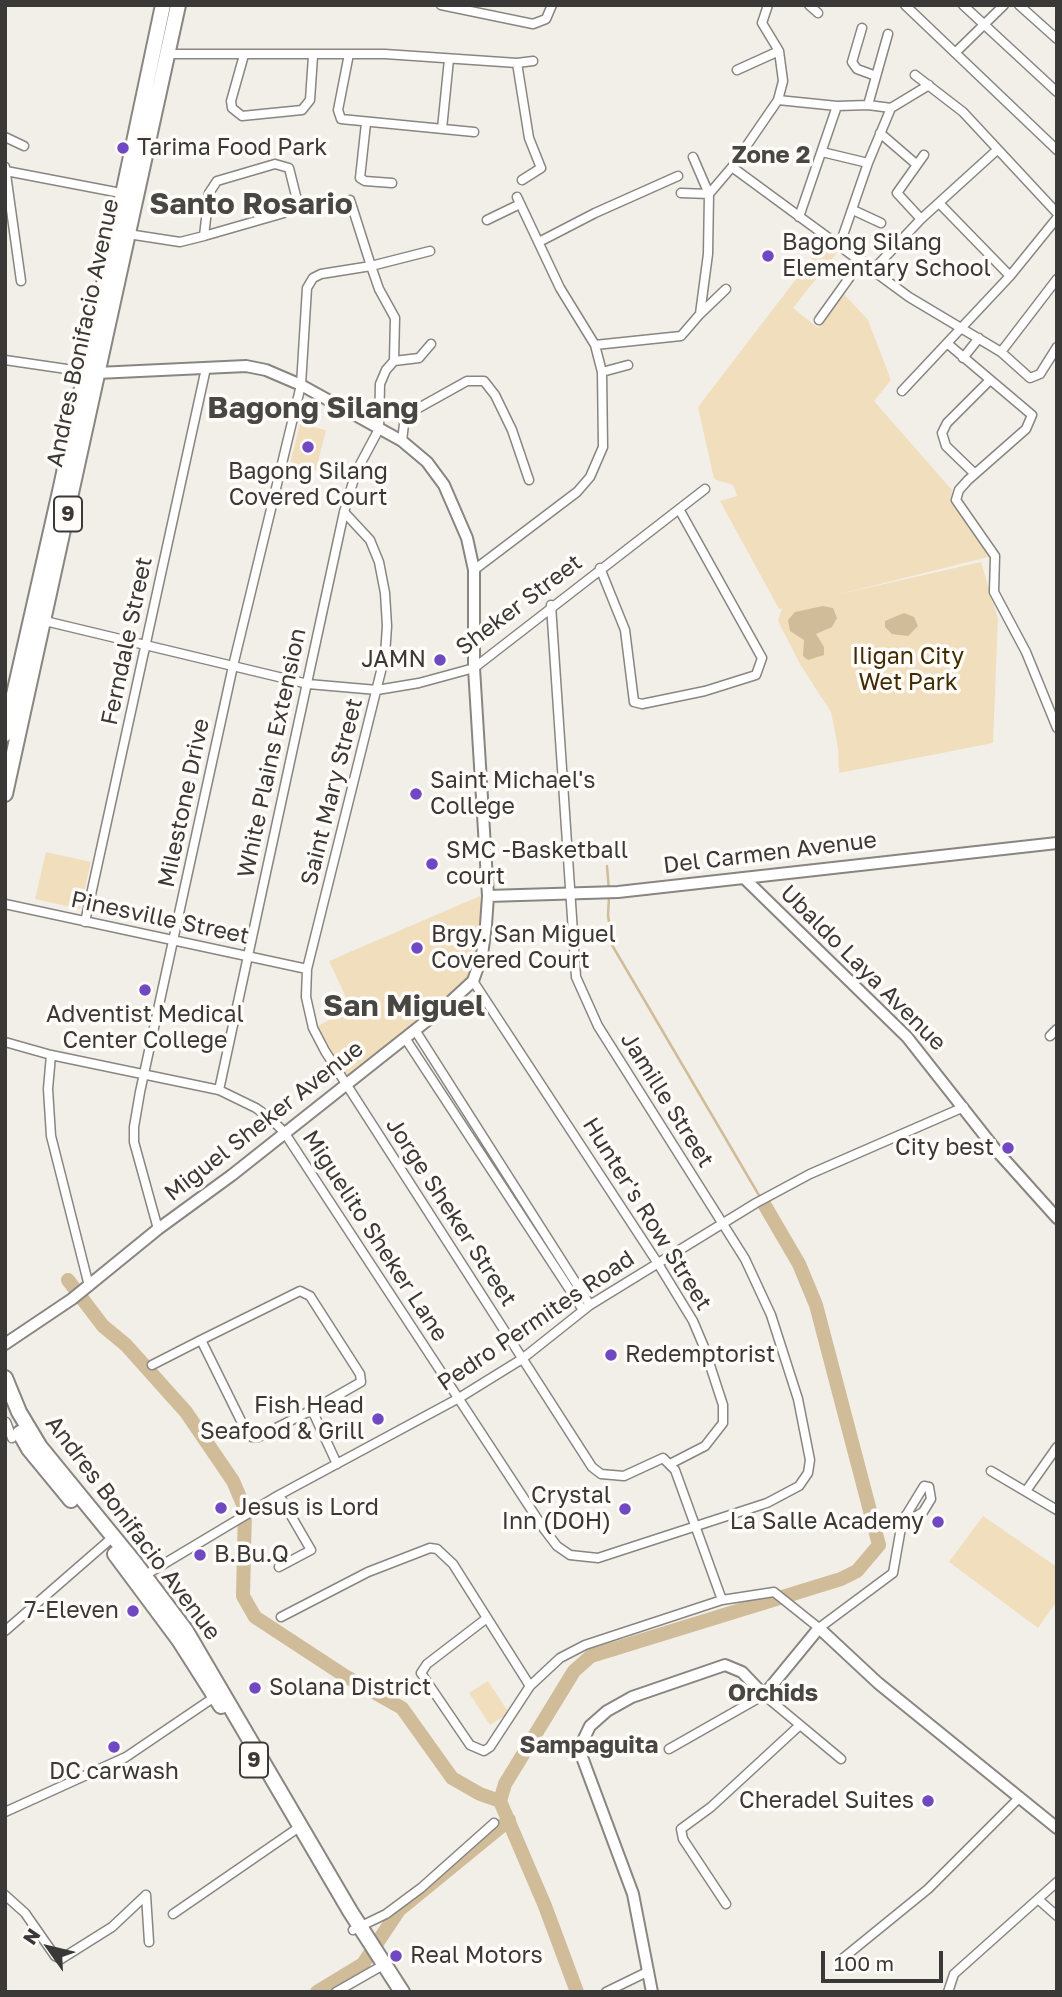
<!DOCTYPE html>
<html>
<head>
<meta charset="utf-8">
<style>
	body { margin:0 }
	#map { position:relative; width:1062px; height:1997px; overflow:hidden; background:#f2efe9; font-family:"Golos Text",sans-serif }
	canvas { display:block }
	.frame { position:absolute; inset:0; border:7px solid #3a3937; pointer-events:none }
	.north { position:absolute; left:14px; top:1913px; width:70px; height:70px; -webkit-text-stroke:5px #fffcf9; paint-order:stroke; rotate:304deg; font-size:19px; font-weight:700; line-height:28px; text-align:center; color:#3a3937 }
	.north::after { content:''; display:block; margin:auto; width:24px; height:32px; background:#3a3937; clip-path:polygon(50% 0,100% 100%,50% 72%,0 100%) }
	.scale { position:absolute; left:821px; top:1951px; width:122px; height:32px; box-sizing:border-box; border:4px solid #3a3937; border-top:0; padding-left:9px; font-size:21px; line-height:24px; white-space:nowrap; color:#3a3937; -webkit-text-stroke:5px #fffcf9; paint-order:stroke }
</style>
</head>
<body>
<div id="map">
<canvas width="1062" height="1997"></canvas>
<div class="frame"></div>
<div class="north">N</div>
<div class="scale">100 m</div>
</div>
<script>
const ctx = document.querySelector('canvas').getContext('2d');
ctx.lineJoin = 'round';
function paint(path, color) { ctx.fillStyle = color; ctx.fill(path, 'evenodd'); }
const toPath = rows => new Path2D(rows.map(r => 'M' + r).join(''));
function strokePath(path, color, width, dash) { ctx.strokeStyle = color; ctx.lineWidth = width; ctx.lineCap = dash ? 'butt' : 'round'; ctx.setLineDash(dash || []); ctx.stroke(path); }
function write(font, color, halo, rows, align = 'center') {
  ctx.font = font + ' "Golos Text",sans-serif'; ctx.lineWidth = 7; ctx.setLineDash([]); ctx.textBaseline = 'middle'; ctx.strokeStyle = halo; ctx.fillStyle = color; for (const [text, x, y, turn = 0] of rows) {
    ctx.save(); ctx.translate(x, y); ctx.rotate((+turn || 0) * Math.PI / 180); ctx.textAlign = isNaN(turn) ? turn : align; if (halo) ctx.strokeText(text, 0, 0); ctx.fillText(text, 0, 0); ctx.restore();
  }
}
const green = toPath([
	[826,240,840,249,793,308,818,328,843,293,868,320,891,380,874,401,952,490,951,503,992,556,836,595,981,562,998,619,993,743,839,773,838,748,831,712,800,664,778,621,782,608,779,609,720,501,737,496,733,485,714,479,698,407],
	[300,424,326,430,316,470,290,464],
	[46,852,91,862,80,909,35,899],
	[480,896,483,924,479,952,469,975,458,990,347,1079,318,1026,351,1008,329,961],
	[983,1516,1057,1567,1057,1601,1038,1628,949,1562],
	[488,1681,509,1713,490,1725,469,1693]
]);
const water = toPath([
	[823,606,833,608,837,618,832,627,816,634,824,647,824,655,808,660,803,656,804,640,790,631,788,620,795,612],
	[904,613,914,617,918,626,908,636,892,634,885,627,885,621]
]);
const stream = toPath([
	[607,866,609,891],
	[609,897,608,915,612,945,760,1197]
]);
const river = toPath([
	[68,1280,103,1326,126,1345,186,1412,233,1481,245,1509,243,1596,255,1617,345,1676,402,1708,452,1778,480,1794,500,1801],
	[317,1992,363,1964,399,1910,509,1820],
	[577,1992,545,1906,500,1801,505,1784,574,1671,591,1656,841,1579,857,1571,879,1545,816,1305,799,1264,764,1204]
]);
const street = toPath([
	[441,5,533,24,546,19,552,5],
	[809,5,818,13],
	[905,5,1057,150],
	[963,5,1057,92],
	[1019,5,1057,39],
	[862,28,852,62,857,69,876,76],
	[888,34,868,105,891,108,929,85],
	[955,53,1004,5],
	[168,54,385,54,517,63,533,61],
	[349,54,338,110,341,119,474,132],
	[244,55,231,101,232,108,242,116,302,110,310,100,313,56],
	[517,63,529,138,541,168,522,180],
	[737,70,779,51],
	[915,75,963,112,1057,213],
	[778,100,837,106,868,105],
	[366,123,360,178,365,181,392,183],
	[442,129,449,59],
	[880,133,916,164],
	[5,137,24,146],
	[822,152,868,163],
	[5,167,21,281],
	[732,167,909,297,1001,352,1030,378,1040,374,1057,347],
	[6,171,126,194],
	[681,193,709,194,693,157],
	[939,203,1010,276],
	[853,210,881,223],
	[799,217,837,106],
	[921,219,897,193,924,155],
	[487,220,520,204],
	[128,234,180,242,204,236,284,213,297,200,289,168,275,164,217,181,209,193,204,236],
	[539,242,595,213,678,176],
	[839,247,868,163,891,108],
	[874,269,921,219,997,150],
	[700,314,726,289],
	[819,320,862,260],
	[948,344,1032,415,1026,429,968,480,959,490,956,500,995,556,994,592,1026,652,1057,728],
	[595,345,681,336,700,314,708,254,709,194,732,167,778,100,783,81,779,51,762,23,768,5],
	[1001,352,1057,279],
	[963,358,979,338],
	[5,360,87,372],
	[394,361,395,318,379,289,371,266,430,251],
	[602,372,628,365],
	[902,391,1010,276,1057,218],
	[402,441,404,424,415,410,467,381,484,381,495,395,512,430,529,480],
	[975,474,946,446,942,433,947,423,989,381],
	[344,512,370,540,379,562,385,593,387,626,385,655,307,969,306,997,313,1028,325,1051,592,1467,601,1474,624,1476,663,1458,675,1470,722,1600,774,1592,819,1628,893,1573,902,1522,924,1486,929,1487,931,1499,923,1512,915,1517,906,1515],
	[600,568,625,630,634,702,642,704,705,691,756,675,762,658,679,509],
	[474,570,577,492,590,477,603,447,602,372,595,345,560,288,517,197],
	[45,621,308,684,377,690,419,683,474,668,705,489],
	[5,904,307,969],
	[85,922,206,368],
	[473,981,657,1262,693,1321,704,1347,723,1405,723,1423,705,1446,670,1464],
	[415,1030,590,1305],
	[1050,1036,1057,1029],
	[405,1038,583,1310],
	[5,1042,51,1055,219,1090,256,1108,271,1119,284,1132,544,1529,557,1546,570,1555,598,1558,767,1503,799,1486,808,1473,810,1460,798,1399,771,1315,745,1259,598,1026,576,977,551,605],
	[51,1055,48,1089,51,1136,89,1286],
	[219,1090,344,512,356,472,379,429,380,384,386,370,394,361,419,358,431,344],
	[158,1229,134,1142,134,1127,140,1092,233,666,301,385,307,288,313,278,321,274,371,266,350,200],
	[152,1365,201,1340,300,1291,310,1296,360,1374,361,1382,312,1410,258,1437,252,1437,248,1435,201,1340],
	[312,1410,337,1464],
	[6,1422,12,1438],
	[991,1471,1057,1510],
	[1026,1491,1057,1447],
	[279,1567,311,1550,279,1495],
	[142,1577,279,1495,459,1398,522,1359,590,1305,756,1203,810,1174,964,1107],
	[281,1617,368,1572,430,1548,437,1549,453,1564,530,1686],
	[487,1618,427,1664,421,1673,470,1745,484,1751,490,1747,530,1686,560,1658,585,1645,722,1600],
	[5,1631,113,1537],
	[669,1749,764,1695,841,1759],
	[5,1812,126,1757,216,1696],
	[5,1895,25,1913,55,1956,61,1959,112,1927,146,1895],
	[146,1895,149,1942],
	[1039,1900,1057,1916],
	[726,1904,683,1839,681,1829,711,1807,800,1725],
	[173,1914,295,1830],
	[353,1930,386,1914,421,1888,494,1823],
	[842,1959,928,1889,1020,1797],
	[336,1992,385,1964],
	[606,1992,649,1971],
	[948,1992,954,1974,1057,1882]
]);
const secondary = toPath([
	[744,878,907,1037,996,1150,1057,1218],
	[488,896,618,892,1057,843],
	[5,1344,72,1299,158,1229,232,1175,448,1004,473,981,482,955,486,925,488,896,474,668,474,570,467,538,444,485,427,462,402,441,301,385,266,370,246,366,97,373],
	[652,1992,633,1894,579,1749,590,1726,607,1711,632,1697,725,1665,742,1672,764,1695,819,1628,878,1683,1057,1828]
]);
const highway = toPath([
	[5,734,61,487,163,5],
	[5,794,178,5],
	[5,1378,19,1412,40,1447,134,1562,186,1631,350,1911,402,1992],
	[20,1433,29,1449,71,1500],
	[115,1554,179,1640,221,1706]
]);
const markers = [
	[123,148,7,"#7049c2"],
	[768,256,7,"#7049c2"],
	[308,447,7,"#7049c2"],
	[440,660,7,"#7049c2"],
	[416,794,7,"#7049c2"],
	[432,864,7,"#7049c2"],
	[417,948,7,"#7049c2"],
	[145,990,7,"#7049c2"],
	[1008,1148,7,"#7049c2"],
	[611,1355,7,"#7049c2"],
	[378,1419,7,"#7049c2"],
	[221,1508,7,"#7049c2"],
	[625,1509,7,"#7049c2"],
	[938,1522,7,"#7049c2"],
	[200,1555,7,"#7049c2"],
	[133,1611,7,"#7049c2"],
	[255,1688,7,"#7049c2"],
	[114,1747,7,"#7049c2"],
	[928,1801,7,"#7049c2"],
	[396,1956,7,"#7049c2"]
];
const shields = [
	[68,514,28],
	[254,1760,28]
];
const shieldNames = [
	["9",68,514],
	["9",254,1760]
];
const poiNames = [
	["Tarima Food Park",137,148],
	["Bagong Silang",782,243],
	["Elementary School",782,269],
	["Bagong Silang",308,472,"center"],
	["Covered Court",308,498,"center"],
	["JAMN",426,660,"right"],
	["Saint Michael's",430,781],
	["College",430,807],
	["SMC -Basketball",446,851],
	["court",446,877],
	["Brgy. San Miguel",431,935],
	["Covered Court",431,961],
	["Adventist Medical",145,1015,"center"],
	["Center College",145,1041,"center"],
	["City best",994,1148,"right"],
	["Redemptorist",625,1355],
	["Fish Head",364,1406,"right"],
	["Seafood & Grill",364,1432,"right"],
	["Crystal",611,1496,"right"],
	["Inn (DOH)",611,1522,"right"],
	["Jesus is Lord",235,1508],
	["La Salle Academy",924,1522,"right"],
	["B.Bu.Q",214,1555],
	["7-Eleven",119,1611,"right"],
	["Solana District",269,1688],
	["DC carwash",114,1772,"center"],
	["Cheradel Suites",914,1801,"right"],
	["Real Motors",410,1956]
];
const streetNames = [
	["Andres Bonifacio Avenue",83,333,-78],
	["Sheker Street",519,605,-37],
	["Ferndale Street",127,641,-78],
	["White Plains Extension",272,753,-78],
	["Saint Mary Street",332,792,-76],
	["Milestone Drive",184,803,-78],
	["Del Carmen Avenue",770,853,-7],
	["Pinesville Street",160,918,12],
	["Ubaldo Laya Avenue",863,968,45],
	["Jamille Street",667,1100,58],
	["Miguel Sheker Avenue",264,1121,-38],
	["Jorge Sheker Street",451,1212,57],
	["Hunter's Row Street",647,1214,58],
	["Miguelito Sheker Lane",375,1236,57],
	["Pedro Permites Road",536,1321,-34],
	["Andres Bonifacio Avenue",133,1528,53]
];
const parkNames = [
	["Iligan City",908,657],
	["Wet Park",908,683]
];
const neighbourhoodNames = [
	["Zone 2",771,155],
	["Orchids",773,1693],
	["Sampaguita",589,1745]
];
const districtNames = [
	["Santo Rosario",251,204],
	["Bagong Silang",313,408],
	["San Miguel",404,1006]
];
paint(green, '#f1debd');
paint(water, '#d0bc98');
strokePath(stream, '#d0bc98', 2.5);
strokePath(river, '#d0bc98', 14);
strokePath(street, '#898580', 11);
strokePath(secondary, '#898580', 14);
strokePath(highway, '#898580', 18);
strokePath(street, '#fff', 8);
strokePath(secondary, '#fff', 10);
strokePath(highway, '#fff', 14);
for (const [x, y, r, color] of markers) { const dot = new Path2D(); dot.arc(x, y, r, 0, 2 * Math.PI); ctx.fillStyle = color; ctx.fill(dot); strokePath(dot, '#fffcf9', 2.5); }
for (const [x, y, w] of shields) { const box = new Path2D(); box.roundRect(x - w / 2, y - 17.5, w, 35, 5); ctx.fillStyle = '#fffcf9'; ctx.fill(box); strokePath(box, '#3a3937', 2); }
write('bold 21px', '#3a3937', null, shieldNames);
write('23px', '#3a3937', '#fffcf9', poiNames, 'left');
write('23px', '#3a3937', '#fffcf9', streetNames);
write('23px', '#422d00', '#fffcf9', parkNames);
write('bold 24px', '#494742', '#fffcf9', neighbourhoodNames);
write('bold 30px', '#494742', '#fffcf9', districtNames);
</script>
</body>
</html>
